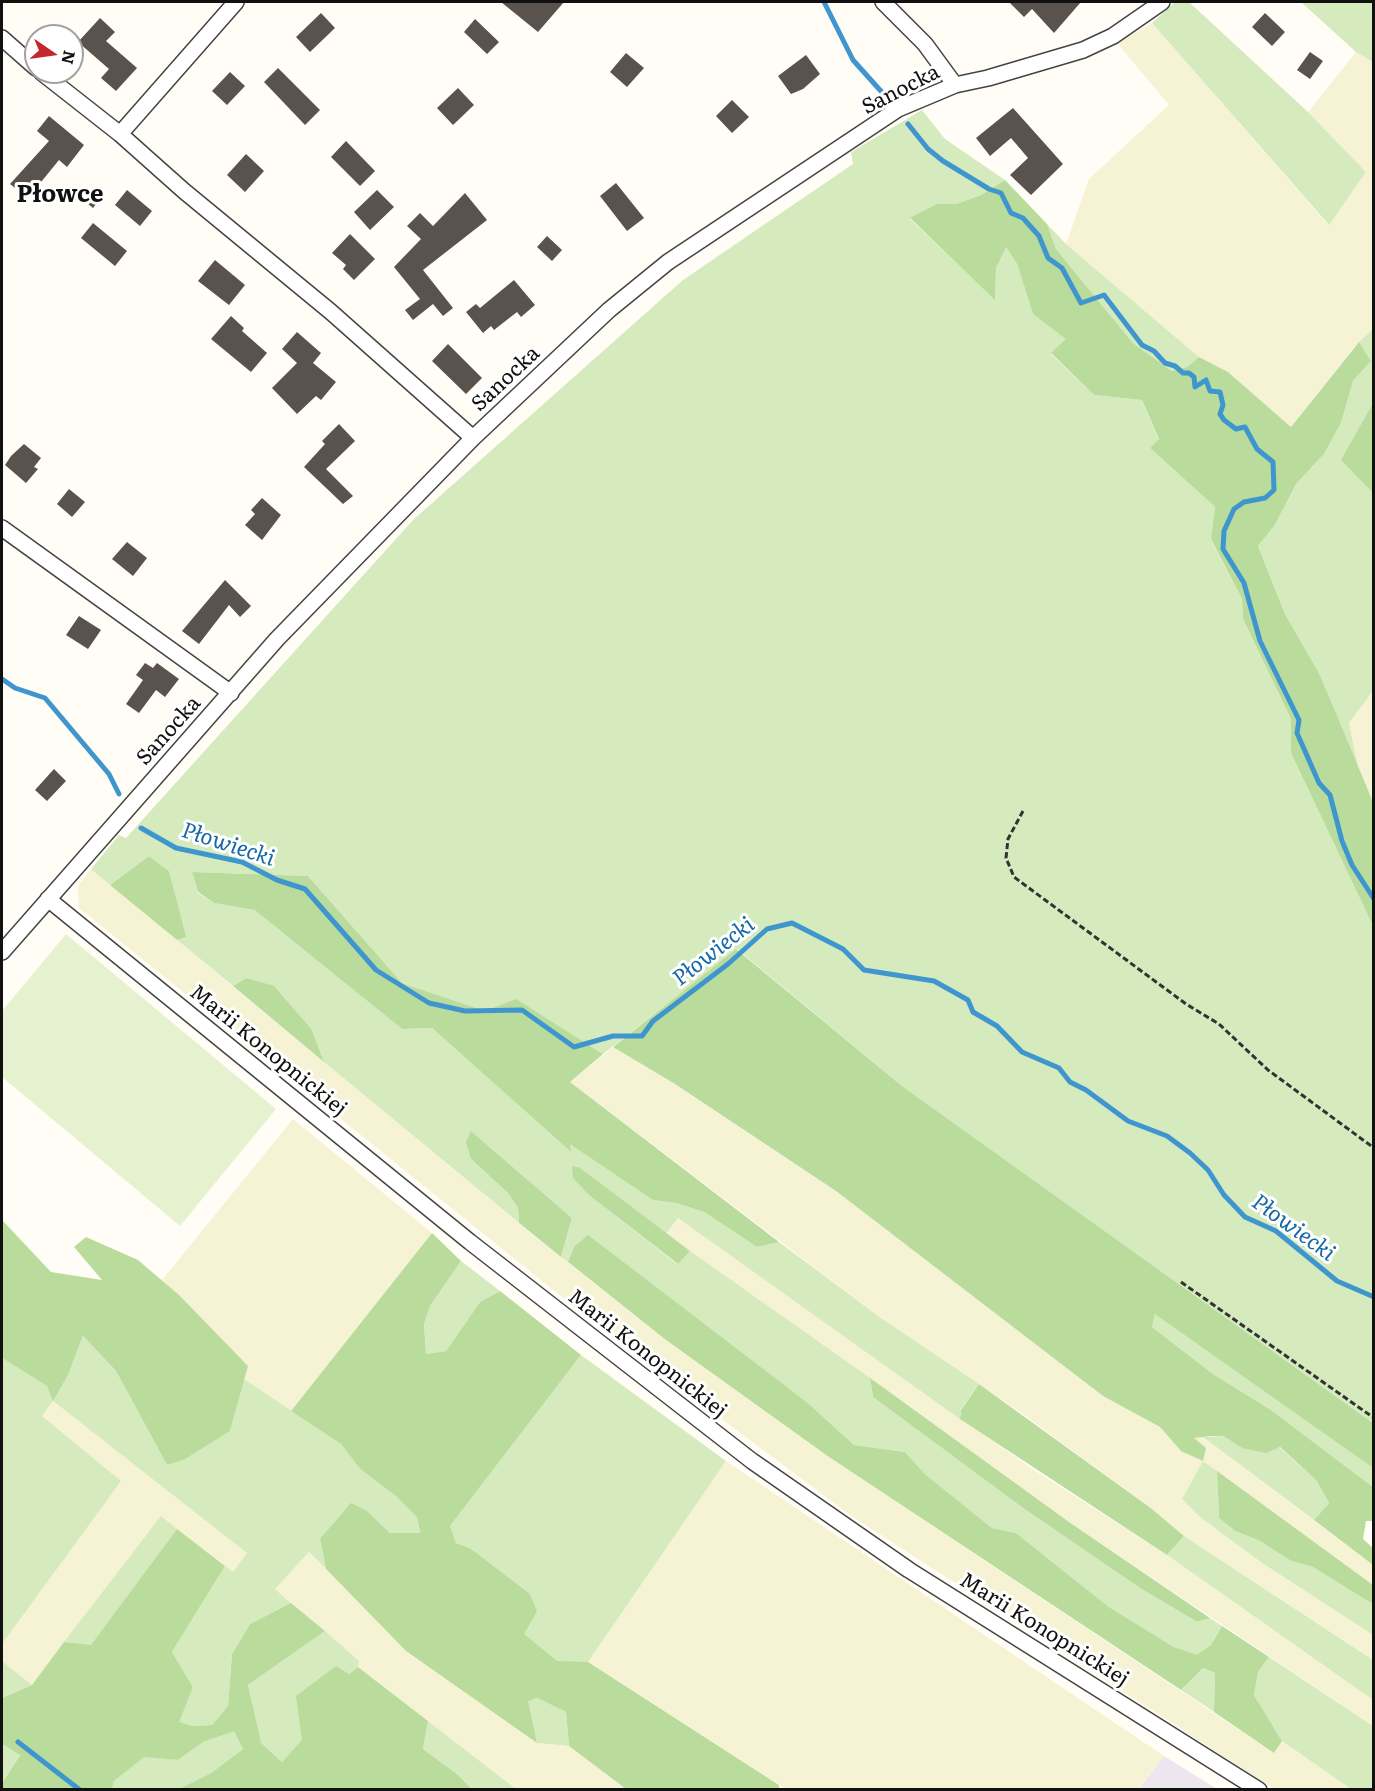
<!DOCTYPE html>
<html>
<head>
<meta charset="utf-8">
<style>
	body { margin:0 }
	#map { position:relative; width:1375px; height:1791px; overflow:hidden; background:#fffdf5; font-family:Literata,serif }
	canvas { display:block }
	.frame { position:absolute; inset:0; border:3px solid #111; pointer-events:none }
	.north { position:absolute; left:24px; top:24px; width:60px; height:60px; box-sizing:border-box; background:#fff; border:2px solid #a0a0a0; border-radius:50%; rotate:103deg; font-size:16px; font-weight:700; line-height:24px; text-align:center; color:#111 }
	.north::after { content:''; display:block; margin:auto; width:21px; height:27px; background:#c4262e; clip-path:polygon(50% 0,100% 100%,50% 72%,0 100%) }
</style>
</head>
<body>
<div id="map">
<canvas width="1375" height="1791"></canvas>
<div class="frame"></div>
<div class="north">N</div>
</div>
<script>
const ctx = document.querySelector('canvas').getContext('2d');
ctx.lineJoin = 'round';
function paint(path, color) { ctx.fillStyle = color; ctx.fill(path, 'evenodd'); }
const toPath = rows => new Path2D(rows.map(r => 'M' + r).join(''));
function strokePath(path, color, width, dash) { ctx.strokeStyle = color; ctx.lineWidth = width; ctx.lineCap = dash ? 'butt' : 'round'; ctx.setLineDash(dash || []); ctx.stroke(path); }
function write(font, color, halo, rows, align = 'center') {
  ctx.font = font + ' Literata,serif'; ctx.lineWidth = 6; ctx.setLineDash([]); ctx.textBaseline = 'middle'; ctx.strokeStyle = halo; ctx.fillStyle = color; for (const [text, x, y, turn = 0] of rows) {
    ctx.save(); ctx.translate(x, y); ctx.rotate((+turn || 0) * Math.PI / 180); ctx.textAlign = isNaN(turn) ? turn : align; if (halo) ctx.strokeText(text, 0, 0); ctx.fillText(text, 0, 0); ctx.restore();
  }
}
const industrial = toPath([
	[1164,1756,1217,1789,1138,1790]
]);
const farmland = toPath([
	[1152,23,1328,225,1366,172,1308,112,1356,52,1373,62,1373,329,1354,347,1291,427,1228,372,1199,357,1066,244,1089,179,1169,105,1117,43],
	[1373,691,1373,802,1359,772,1349,723],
	[91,869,528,1231,666,1340,829,1457,1274,1753,1282,1741,1351,1789,1274,1789,850,1515,608,1334,79,908,78,886],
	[613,1047,675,1084,836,1191,1103,1396,1160,1427,1181,1451,1193,1438,1203,1437,1373,1565,1373,1585,1203,1461,1182,1499,1200,1517,1262,1563,1373,1635,1373,1660,1184,1536,1152,1509,1020,1412,881,1318,570,1082],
	[293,1119,432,1233,291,1411,244,1379,248,1366,162,1280],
	[678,1218,1031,1468,1167,1555,1373,1700,1373,1726,1069,1522,666,1234],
	[53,1401,248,1553,233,1572,161,1517,32,1685,2,1661,2,1644,120,1481,41,1415],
	[726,1461,1164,1756,1138,1789,786,1789,588,1662],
	[309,1552,406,1651,537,1743,569,1746,626,1789,516,1789,358,1667,359,1661,275,1589]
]);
const green = toPath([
	[1175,2,1189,2,1308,112,1366,172,1329,225,1152,23],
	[1301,2,1373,2,1373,62,1356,52],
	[922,110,945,139,1005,180,981,195,956,204,937,204,910,219,995,299,996,268,1005,246,1017,264,1033,314,1067,339,1051,354,1094,395,1142,400,1159,440,1150,448,1215,507,1211,540,1242,599,1243,619,1291,719,1291,753,1373,926,1373,1423,902,1086,737,949,603,1054,516,1000,485,1011,402,983,308,876,192,872,198,893,214,903,255,909,402,1029,432,1028,570,1151,570,1143,653,1200,676,1203,704,1212,757,1247,779,1242,881,1318,979,1384,961,1409,960,1419,678,1218,666,1234,579,1167,572,1166,590,1196,677,1264,690,1251,870,1378,873,1397,1023,1508,1140,1588,1197,1622,1210,1618,1222,1626,1211,1645,1197,1656,1174,1647,1109,1607,1016,1533,992,1528,925,1474,905,1452,854,1445,809,1404,714,1333,574,1247,568,1262,561,1257,572,1218,471,1131,471,1159,508,1193,518,1208,519,1223,324,1062,312,1030,246,978,233,986,177,940,185,937,169,871,149,856,110,885,91,869,119,835,126,838,413,520,683,280,853,164,851,152],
	[1047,224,1066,244,1199,357,1187,367,1172,371,1133,343,1056,249],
	[1373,329,1373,403,1342,460,1373,493,1373,691,1349,723,1359,772,1319,673,1285,614,1258,546,1275,525,1296,484,1324,454,1341,423,1353,381,1371,361,1359,342],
	[461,1261,500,1291,480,1302,446,1351,426,1354,424,1324,430,1306],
	[1155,1313,1373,1468,1373,1487,1271,1410,1213,1374,1152,1327],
	[83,1336,116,1371,167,1465,230,1431,244,1379,341,1444,360,1469,397,1497,417,1516,420,1534,390,1533,367,1511,320,1539,326,1569,309,1552,275,1589,291,1603,250,1624,232,1654,228,1706,212,1725,193,1726,178,1722,193,1687,172,1652,225,1566,233,1572,247,1553,53,1401,42,1416,121,1481,2,1644,2,1358,47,1386,53,1400,68,1375],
	[581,1355,726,1461,588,1662,557,1662,523,1634,529,1593,470,1548,456,1543,450,1526],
	[1223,1436,1242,1448,1279,1447,1316,1480,1329,1503,1314,1520,1203,1437],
	[1203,1461,1217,1471,1219,1518,1235,1531,1260,1541,1291,1561,1313,1567,1368,1600,1373,1604,1373,1635,1262,1563,1200,1517,1182,1499],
	[161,1516,177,1529,91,1646,64,1642],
	[1184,1536,1373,1660,1373,1700,1167,1555],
	[325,1631,359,1661,358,1667,349,1674,302,1741,282,1762,260,1743,248,1685],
	[1269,1657,1373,1726,1373,1789,1351,1789,1282,1741,1254,1695,1258,1672],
	[2,1661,32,1685,2,1698],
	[1203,1668,1215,1673,1214,1712,1181,1690],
	[537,1698,566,1712,569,1746,537,1743,527,1701],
	[428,1721,516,1789,472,1789,457,1774,423,1749],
	[234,1730,243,1749,211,1773,179,1789,112,1790,114,1781,144,1756,178,1760,203,1742],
	[2,1744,20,1754,2,1783]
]);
const forest = toPath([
	[1005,180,1047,224,1056,249,1133,343,1172,371,1187,367,1199,357,1228,372,1291,427,1359,342,1371,361,1353,381,1341,423,1324,454,1296,484,1275,525,1258,546,1285,614,1319,673,1373,802,1373,926,1291,753,1291,719,1243,619,1242,599,1211,539,1215,507,1150,448,1159,439,1142,400,1094,395,1051,353,1066,339,1033,314,1017,264,1006,247,996,268,995,300,910,218,937,204,956,204,981,195],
	[1373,403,1374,493,1373,493,1341,460],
	[149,856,169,871,186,937,177,940,110,885],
	[192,872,308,876,402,983,485,1011,516,999,603,1054,570,1082,779,1242,757,1247,704,1212,676,1203,653,1200,570,1144,571,1152,432,1028,402,1029,255,910,214,903,198,892],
	[736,949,902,1086,1373,1423,1373,1468,1155,1314,1152,1327,1213,1374,1271,1410,1373,1487,1373,1521,1366,1521,1363,1539,1373,1548,1373,1565,1314,1520,1329,1503,1316,1480,1280,1447,1266,1453,1242,1448,1223,1436,1212,1436,1194,1438,1206,1448,1203,1461,1181,1451,1160,1427,1103,1396,836,1191,675,1084,613,1047],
	[246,978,274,986,312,1030,324,1062,233,986],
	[471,1131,572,1218,561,1257,519,1223,518,1208,508,1193,471,1159,466,1142],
	[572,1166,579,1167,690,1251,678,1264,590,1196,573,1178],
	[2,1220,51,1272,102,1280,74,1247,86,1237,138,1260,179,1295,248,1366,230,1431,185,1459,167,1465,116,1371,83,1336,68,1375,53,1401,47,1386,2,1358],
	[432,1233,461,1261,430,1306,424,1324,426,1354,446,1351,480,1302,500,1291,581,1355,450,1526,456,1543,470,1548,529,1593,537,1611,524,1634,557,1661,588,1662,779,1785,779,1789,626,1789,569,1746,566,1712,537,1698,528,1701,537,1743,406,1651,326,1569,320,1539,351,1503,367,1511,390,1533,420,1533,417,1517,397,1497,360,1469,341,1444,291,1411],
	[588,1235,809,1404,854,1445,905,1452,925,1474,992,1528,1016,1533,1109,1607,1174,1647,1197,1655,1211,1645,1222,1626,1269,1657,1258,1672,1254,1695,1282,1741,1274,1753,1214,1712,1215,1673,1203,1668,1181,1690,829,1457,666,1340,568,1262,574,1247],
	[870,1378,1069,1522,1210,1618,1197,1622,1140,1588,1023,1508,873,1397],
	[979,1384,1152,1509,1184,1536,1167,1555,960,1419,961,1410],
	[1217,1471,1373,1585,1373,1604,1313,1567,1291,1561,1260,1541,1235,1531,1219,1518],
	[177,1529,225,1566,172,1652,193,1687,179,1722,193,1726,212,1725,228,1706,232,1654,250,1624,291,1603,325,1631,248,1685,261,1743,282,1762,302,1740,296,1696,336,1666,349,1674,358,1667,428,1721,423,1749,457,1774,472,1789,179,1789,211,1773,243,1749,234,1731,203,1742,178,1760,144,1757,114,1781,112,1789,2,1789,2,1783,20,1755,2,1744,2,1698,32,1685,64,1642,91,1645]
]);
const pitch = toPath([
	[66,934,276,1109,180,1226,2,1077,2,1011]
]);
const stream = toPath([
	[824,2,853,60,888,99],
	[908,124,928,149,943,161,989,189,1001,193,1011,213,1023,218,1039,236,1048,258,1062,268,1081,303,1104,295,1142,345,1154,351,1165,363,1175,366,1183,373,1189,373,1194,377,1195,387,1206,380,1210,391,1220,392,1223,405,1220,414,1224,420,1236,429,1245,427,1257,449,1273,462,1274,490,1265,498,1244,502,1234,509,1224,531,1223,549,1244,583,1260,641,1299,720,1297,733,1319,783,1330,795,1342,841,1352,865,1374,899],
	[2,679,15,688,45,698,109,774,119,794],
	[141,828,176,848,242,862,277,880,305,889,376,970,429,1003,465,1011,522,1010,574,1047,613,1036,642,1036,653,1021,728,964,767,929,792,923,843,949,864,970,934,981,968,1000,973,1012,997,1026,1022,1052,1059,1068,1070,1082,1086,1090,1128,1121,1167,1136,1190,1153,1208,1170,1224,1195,1245,1217,1276,1231,1337,1281,1374,1297],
	[18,1742,80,1790]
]);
const building = toPath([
	[501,2,564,2,538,32],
	[1009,2,1081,2,1054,33,1032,9,1024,17],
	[321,13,335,28,310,52,296,37],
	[1265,13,1285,32,1272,46,1252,27],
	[100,18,115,32,106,41,137,68,116,91,101,78,109,69,78,42],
	[475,19,499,42,487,54,464,32],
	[1310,52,1323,61,1310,79,1297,70],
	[626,53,644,68,627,87,610,72],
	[806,55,820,74,803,89,791,94,778,76],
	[278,68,320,110,305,125,264,82],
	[230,72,245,86,227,105,212,91],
	[458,88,474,105,453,125,437,108],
	[732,100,749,117,732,133,716,116],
	[1013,108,1063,164,1031,195,1010,175,1028,158,1011,138,990,156,976,138],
	[49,116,84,145,67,167,59,160,28,198,10,184,49,141,37,131],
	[346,141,375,171,360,186,331,157],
	[246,154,264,171,245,192,227,175],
	[616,183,644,218,627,231,600,196],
	[93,187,103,195,93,208,82,199],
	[127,190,152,211,140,226,115,205],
	[377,190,394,207,370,230,354,212],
	[465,193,487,220,423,270,453,308,443,316,433,304,413,320,405,310,420,299,394,267,421,239,407,226,420,213,433,226],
	[93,223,127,251,115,266,81,238],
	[350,234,375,259,354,280,343,269,346,265,332,253],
	[547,236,562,250,552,261,537,247],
	[215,260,245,285,229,305,198,281],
	[514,280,535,305,521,317,517,312,494,330,491,326,483,333,466,312,476,304,480,308],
	[231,316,244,328,242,331,267,353,251,372,211,339],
	[297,332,321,353,313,363,336,382,321,400,316,396,297,414,272,388,297,363,282,349],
	[448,344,482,378,466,394,432,361],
	[339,424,355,441,326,469,353,496,343,504,304,467,325,444,322,441],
	[24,444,41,458,34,467,38,469,26,483,5,465,11,456],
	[69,489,85,502,72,517,57,504],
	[262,498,281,515,262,540,245,525,255,514,251,510],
	[127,542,147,558,133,576,112,559],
	[225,580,251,606,240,617,229,605,199,644,182,631],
	[79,616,101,630,88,649,66,635],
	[145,663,153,668,157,663,179,679,165,697,156,690,139,713,126,704,143,680,136,675],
	[54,769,66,781,47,801,35,790]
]);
const path = toPath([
	[1023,811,1008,839,1006,858,1014,877,1186,1004,1219,1024,1268,1070,1374,1148],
	[1181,1282,1374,1418]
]);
const street = toPath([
	[883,2,925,44,955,85],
	[2,38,36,68],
	[41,72,120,134,236,2],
	[120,134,184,191,331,312,473,438],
	[2,528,231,693],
	[48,899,470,1242,752,1461,909,1570,1259,1790],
	[2,952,277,639,473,438,609,310,668,262,898,109,955,85,988,78,1083,50,1113,36,1162,2]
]);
const streetNames = [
	["Sanocka",901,90,-27],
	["Sanocka",506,379,-43],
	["Sanocka",169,731,-48],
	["Marii Konopnickiej",268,1051,39],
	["Marii Konopnickiej",647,1354,38],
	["Marii Konopnickiej",1044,1630,32]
];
const waterNames = [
	["Płowiecki",228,845,18],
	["Płowiecki",714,952,-38],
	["Płowiecki",1293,1228,36]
];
const quarterNames = [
	["Płowce",60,195]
];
paint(industrial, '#eee6ef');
paint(farmland, '#f6f3d4');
paint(green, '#d5ebbd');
paint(forest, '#b9dc9c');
paint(pitch, '#e6f2cf');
strokePath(stream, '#3f96cf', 5);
paint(building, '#5a524d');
strokePath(street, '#444', 18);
strokePath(path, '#333', 3, [6, 3]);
strokePath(street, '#fff', 15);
write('21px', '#111', '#fff', streetNames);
write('italic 22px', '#1768a6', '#fff', waterNames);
write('bold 24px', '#111', '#fff', quarterNames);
</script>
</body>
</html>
